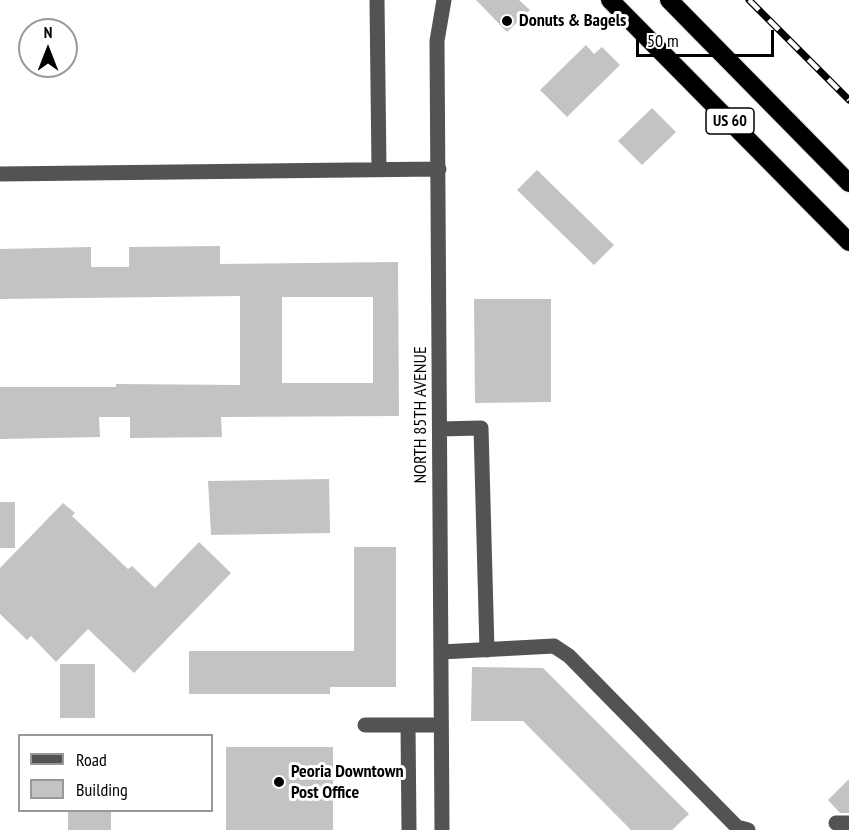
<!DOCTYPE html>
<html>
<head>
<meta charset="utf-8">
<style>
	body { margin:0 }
	#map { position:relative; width:849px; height:830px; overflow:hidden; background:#fff; font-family:"PT Sans Narrow",sans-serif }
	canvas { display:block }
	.legend { position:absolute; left:18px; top:734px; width:195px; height:78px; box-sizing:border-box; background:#fff; border:2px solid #999; margin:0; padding:8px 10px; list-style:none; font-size:18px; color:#000 }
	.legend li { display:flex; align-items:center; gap:12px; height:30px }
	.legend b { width:30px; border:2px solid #999 }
	.north { position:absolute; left:18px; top:18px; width:60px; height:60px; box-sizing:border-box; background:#fff; border:2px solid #999; border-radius:50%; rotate:0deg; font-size:16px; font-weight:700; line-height:24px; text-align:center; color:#000 }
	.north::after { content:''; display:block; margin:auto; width:21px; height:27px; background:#000; clip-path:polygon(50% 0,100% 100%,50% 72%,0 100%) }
	.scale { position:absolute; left:636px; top:30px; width:138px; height:27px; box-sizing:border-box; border:3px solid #000; border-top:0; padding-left:8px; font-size:18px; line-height:21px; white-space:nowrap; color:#000; -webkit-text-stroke:4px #fff; paint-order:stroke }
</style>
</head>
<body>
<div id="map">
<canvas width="849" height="830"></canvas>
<ul class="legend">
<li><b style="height:8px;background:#535353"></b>Road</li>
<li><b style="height:16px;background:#c3c3c3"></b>Building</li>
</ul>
<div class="north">N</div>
<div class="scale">50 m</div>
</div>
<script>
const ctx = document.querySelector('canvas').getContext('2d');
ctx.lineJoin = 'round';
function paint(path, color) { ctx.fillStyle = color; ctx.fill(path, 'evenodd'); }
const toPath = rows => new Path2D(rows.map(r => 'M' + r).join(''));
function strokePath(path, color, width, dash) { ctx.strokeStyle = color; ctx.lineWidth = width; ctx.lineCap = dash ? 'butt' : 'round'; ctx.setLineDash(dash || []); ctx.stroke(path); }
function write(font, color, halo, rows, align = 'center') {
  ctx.font = font + ' "PT Sans Narrow",sans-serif'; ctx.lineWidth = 6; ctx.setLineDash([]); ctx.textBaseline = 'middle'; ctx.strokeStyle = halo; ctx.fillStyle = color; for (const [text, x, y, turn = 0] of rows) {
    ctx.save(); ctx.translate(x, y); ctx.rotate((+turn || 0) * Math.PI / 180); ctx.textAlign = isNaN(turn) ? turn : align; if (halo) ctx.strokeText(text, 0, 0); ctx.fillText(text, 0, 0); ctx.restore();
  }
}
const building = toPath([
	[476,0,519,0,530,10,507,32],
	[586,45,594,54,602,47,620,65,567,117,540,90],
	[652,108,676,132,642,165,618,141],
	[537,170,614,245,594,265,517,190],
	[220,246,220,264,398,262,399,416,221,417,222,437,130,438,130,417,99,417,100,437,0,439,0,387,116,387,116,384,240,385,240,296,0,299,0,249,91,247,91,267,129,267,129,247],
	[282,297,373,297,373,383,282,383],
	[474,299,551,299,551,402,475,403],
	[329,479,330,533,211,535,208,481],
	[0,502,15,502,15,548,0,548],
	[63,503,75,513,72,516,128,569,132,566,155,588,199,542,231,573,134,673,88,629,56,662,31,636,27,640,0,614,0,568],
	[354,547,396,547,396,687,330,687,330,694,189,694,189,651,354,651],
	[60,664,95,664,95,718,60,718],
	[472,667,543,668,689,814,672,830,631,830,523,721,471,721],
	[226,747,333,747,333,830,226,830],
	[849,779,849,813,840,813,828,800],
	[68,810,111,810,111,830,68,830]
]);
const minor = toPath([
	[377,0,379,169],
	[0,174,439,169],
	[440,429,481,428,487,650],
	[441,652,554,646,569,656,737,827,748,830],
	[365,725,441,725],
	[408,725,409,830],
	[836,823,849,823],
	[442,830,437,41,444,0]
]);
const highway = toPath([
	[610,0,849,242],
	[669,0,849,183]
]);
const rail = toPath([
	[749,0,849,100]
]);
const markers = [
	[507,21,6,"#000"],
	[279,782,6,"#000"]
];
const shields = [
	[730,121,48]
];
const shieldNames = [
	["US 60",730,121]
];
const poiNames = [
	["Donuts & Bagels",519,21],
	["Peoria Downtown",291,772],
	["Post Office",291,793]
];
const streetNames = [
	["NORTH 85TH AVENUE",421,415,-90]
];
paint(building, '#c3c3c3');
strokePath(highway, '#dbdbdb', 20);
strokePath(minor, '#535353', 15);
strokePath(highway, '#000', 18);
strokePath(rail, '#000', 7);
strokePath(rail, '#fff', 4.5, [14]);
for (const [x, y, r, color] of markers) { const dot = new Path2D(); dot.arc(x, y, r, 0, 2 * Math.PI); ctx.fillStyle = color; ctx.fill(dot); strokePath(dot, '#fff', 2); }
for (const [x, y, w] of shields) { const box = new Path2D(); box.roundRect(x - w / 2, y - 13, w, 26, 4.5); ctx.fillStyle = '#fff'; ctx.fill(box); strokePath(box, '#000', 1.5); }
write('bold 16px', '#000', null, shieldNames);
write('bold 18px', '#000', '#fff', poiNames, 'left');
write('18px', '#000', '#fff', streetNames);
</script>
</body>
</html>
